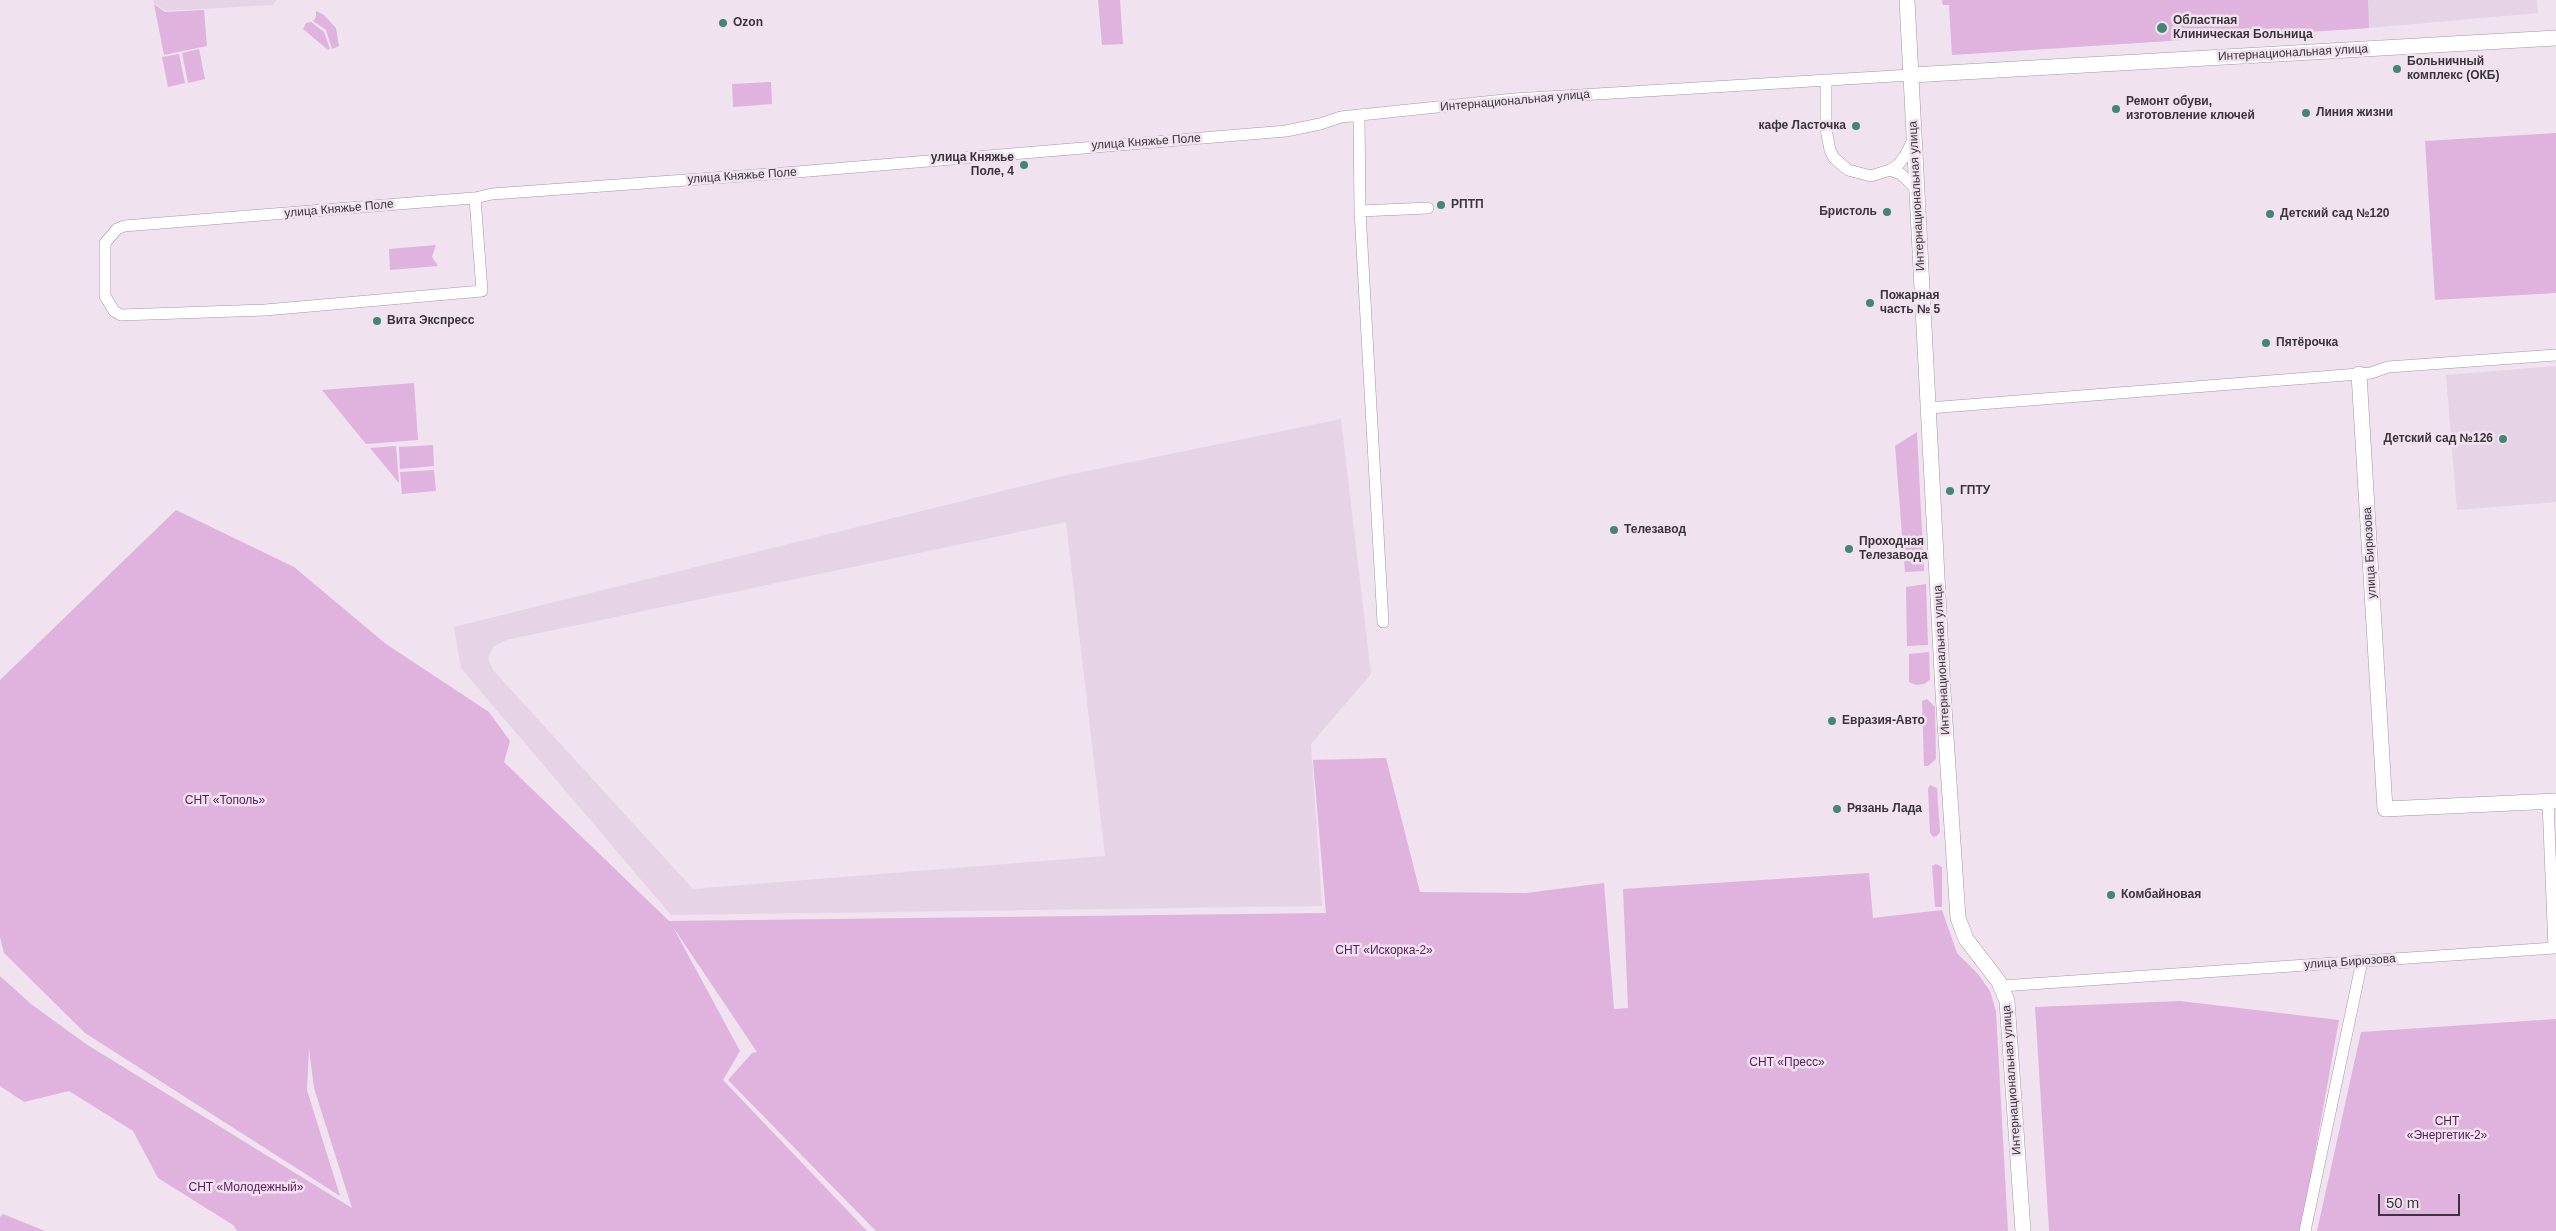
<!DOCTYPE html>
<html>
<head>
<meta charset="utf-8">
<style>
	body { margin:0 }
	#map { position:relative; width:2556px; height:1231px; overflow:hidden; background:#f0e2ef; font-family:Arial,sans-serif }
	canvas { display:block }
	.scale { position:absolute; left:2378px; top:1194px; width:82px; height:22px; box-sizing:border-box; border:2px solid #3a353a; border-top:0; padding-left:6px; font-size:15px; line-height:18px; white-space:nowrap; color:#3a353a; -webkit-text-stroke:4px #f0e2ef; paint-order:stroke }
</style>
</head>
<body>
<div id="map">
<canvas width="2556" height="1231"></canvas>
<div class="scale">50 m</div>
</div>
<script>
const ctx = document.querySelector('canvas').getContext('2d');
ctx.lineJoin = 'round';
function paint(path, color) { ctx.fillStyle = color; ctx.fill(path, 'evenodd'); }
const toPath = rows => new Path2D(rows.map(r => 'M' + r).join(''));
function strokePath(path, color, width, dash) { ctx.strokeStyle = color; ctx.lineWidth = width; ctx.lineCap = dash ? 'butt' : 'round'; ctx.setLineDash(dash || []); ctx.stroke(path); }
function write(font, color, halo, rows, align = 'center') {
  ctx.font = font + ' Arial,sans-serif'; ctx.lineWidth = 5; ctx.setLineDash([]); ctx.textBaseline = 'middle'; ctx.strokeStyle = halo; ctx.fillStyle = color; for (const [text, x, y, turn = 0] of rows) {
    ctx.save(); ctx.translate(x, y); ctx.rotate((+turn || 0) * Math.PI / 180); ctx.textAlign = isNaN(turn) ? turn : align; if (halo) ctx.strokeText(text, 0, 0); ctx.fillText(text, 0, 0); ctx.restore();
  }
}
const built = toPath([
	[153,0,276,0,273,5,166,11,154,3],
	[1942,0,2537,0,2538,13,2369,28,1952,55,1949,5,1943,5],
	[2556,366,2556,502,2457,510,2446,375],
	[1341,419,1371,674,1311,744,1322,906,671,915,461,668,454,627,1063,476],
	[1066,522,1105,856,693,889,493,670,488,659,493,647,506,640]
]);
const green = toPath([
	[1098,0,1120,0,1123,44,1102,45],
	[1942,0,2368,0,2369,28,1952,55,1949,5,1943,5],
	[154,4,165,12,204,10,207,46,164,55],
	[316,11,324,15,336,28,339,46,332,49,326,30,313,21,316,17],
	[311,22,324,32,330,49,328,50,303,29,306,23],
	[199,49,205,79,188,83,182,53],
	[179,54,185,83,168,87,162,57],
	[771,82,772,104,733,107,732,84],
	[2556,133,2556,293,2435,300,2425,141],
	[436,245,432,257,438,266,390,270,389,249],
	[414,383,418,440,366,444,322,390],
	[1917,432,1924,571,1905,572,1895,446],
	[433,445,434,466,400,469,399,447],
	[396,446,399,483,370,448],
	[434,470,436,491,402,494,400,472],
	[176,510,294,567,386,644,489,712,510,741,504,762,669,921,1326,913,1313,760,1386,758,1420,892,1526,893,1604,883,1614,1009,1628,1008,1623,889,1869,873,1873,918,1942,910,1957,953,1978,974,1990,991,1996,1011,2008,1231,876,1231,728,1080,752,1053,757,1052,673,927,740,1051,723,1080,867,1231,237,1231,233,1225,158,1178,133,1131,69,1091,24,1102,0,1086,0,976,31,1004,86,1044,352,1208,314,1088,309,1049,307,1090,340,1196,85,1033,4,953,0,937,0,680],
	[1926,584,1928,645,1907,646,1906,587],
	[1929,652,1930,680,1924,684,1916,685,1909,682,1909,654],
	[1927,699,1935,707,1936,759,1928,766,1924,766,1922,701],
	[1930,785,1937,788,1940,832,1937,836,1933,837,1930,833,1928,789],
	[1936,864,1942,867,1942,907,1935,907,1932,866],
	[2180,1001,2339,1020,2301,1231,2049,1231,2035,1007],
	[2556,1019,2556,1231,2317,1231,2361,1032],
	[3,1214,45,1231,0,1231,0,1217]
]);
const street = toPath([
	[1826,80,1826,129,1830,150,1834,158,1848,170,1871,176,1890,170,1898,165,1905,156,1914,138],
	[1359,115,1360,211,1383,622],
	[1890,170,1901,174,1917,190],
	[475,198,482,291,265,310,121,315,114,311,105,296,105,243,117,229,124,226,473,198,475,198,492,194,797,172,1286,131,1320,124,1341,117,1514,99,1911,75],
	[1360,211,1428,208],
	[1929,408,2371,373,2388,367,2556,355],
	[2001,986,2554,948,2548,802],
	[2305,1231,2362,961]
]);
const secondary = toPath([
	[1907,0,1943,692,1958,918,1966,939,1999,982,2007,1001,2023,1231],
	[1911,75,2556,38],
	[2359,374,2385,809,2556,801]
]);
const markers = [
	[723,23,5,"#438576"],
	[2162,28,6,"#438576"],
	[2397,69,5,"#438576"],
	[2116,109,5,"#438576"],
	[2306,113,5,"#438576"],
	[1856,126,5,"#438576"],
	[1024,165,5,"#438576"],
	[1441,205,5,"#438576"],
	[1887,212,5,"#438576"],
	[2270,214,5,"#438576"],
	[1870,303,5,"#438576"],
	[377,321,5,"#438576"],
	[2266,343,5,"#438576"],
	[2503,439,5,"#438576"],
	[1950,491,5,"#438576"],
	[1614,530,5,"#438576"],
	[1849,549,5,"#438576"],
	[1832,721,5,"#438576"],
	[1837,809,5,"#438576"],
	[2111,895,5,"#438576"]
];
const poiNames = [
	["Областная",2173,21],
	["Клиническая Больница",2173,35],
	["Ozon",733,23],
	["Больничный",2407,62],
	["комплекс (ОКБ)",2407,76],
	["Ремонт обуви,",2126,102],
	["изготовление ключей",2126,116],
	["Линия жизни",2316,113],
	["кафе Ласточка",1846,126,"right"],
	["улица Княжье",1014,158,"right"],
	["Поле, 4",1014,172,"right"],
	["РПТП",1451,205],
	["Бристоль",1877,212,"right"],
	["Детский сад №120",2280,214],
	["Пожарная",1880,296],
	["часть № 5",1880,310],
	["Вита Экспресс",387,321],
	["Пятёрочка",2276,343],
	["Детский сад №126",2493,439,"right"],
	["ГПТУ",1960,491],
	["Телезавод",1624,530],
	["Проходная",1859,542],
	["Телезавода",1859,556],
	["Евразия-Авто",1842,721],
	["Рязань Лада",1847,809],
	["Комбайновая",2121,895]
];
const streetNames = [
	["Интернациональная улица",2293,53,-3],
	["Интернациональная улица",1515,101,-5],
	["улица Княжье Поле",1146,142,-4],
	["улица Княжье Поле",742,176,-4],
	["Интернациональная улица",1917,196,-93],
	["улица Княжье Поле",339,209,-5],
	["улица Бирюзова",2370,553,-93],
	["Интернациональная улица",1942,660,-93],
	["улица Бирюзова",2350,962,-4],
	["Интернациональная улица",2012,1080,-94]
];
const parkNames = [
	["СНТ «Тополь»",225,801],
	["СНТ «Искорка-2»",1384,951],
	["СНТ «Пресс»",1787,1063],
	["СНТ",2447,1122],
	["«Энергетик-2»",2447,1136],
	["СНТ «Молодежный»",246,1188]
];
paint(built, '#e7d3e6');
paint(green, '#dfb3de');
strokePath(street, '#a396a3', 12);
strokePath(secondary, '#a396a3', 16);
strokePath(street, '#fff', 11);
strokePath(secondary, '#fff', 15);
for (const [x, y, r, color] of markers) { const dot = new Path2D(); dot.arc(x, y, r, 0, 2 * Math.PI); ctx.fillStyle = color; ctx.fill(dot); strokePath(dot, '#f0e2ef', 2); }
write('bold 12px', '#3a353a', '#f0e2ef', poiNames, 'left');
write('12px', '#3a353a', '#f0e2ef', streetNames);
write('12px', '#5d1660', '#f0e2ef', parkNames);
</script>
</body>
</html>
